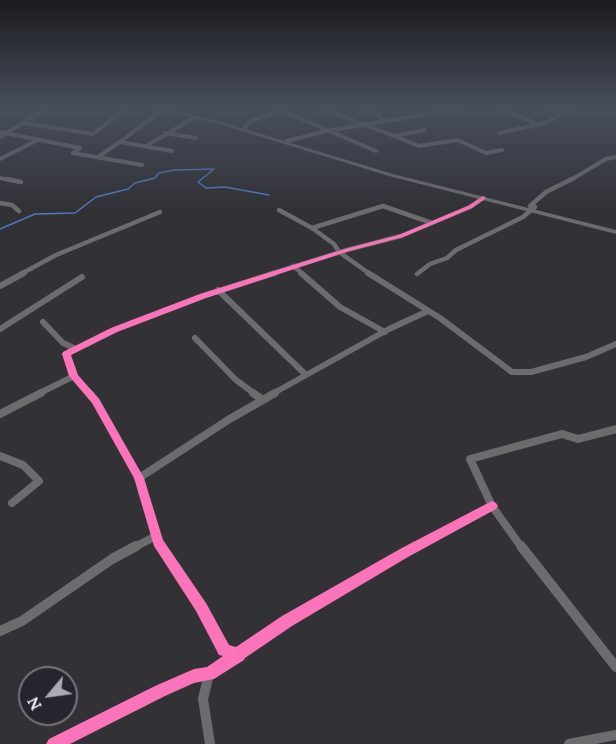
<!DOCTYPE html>
<html>
<head>
<meta charset="utf-8">
<style>
	body { margin:0 }
	#map { position:relative; width:616px; height:744px; overflow:hidden; background:#313136; font-family:Lora,serif }
	canvas { display:block }
	.north { position:absolute; left:18px; top:666px; width:60px; height:60px; box-sizing:border-box; background:#26252e; border:2px solid #76757d; border-radius:50%; rotate:241deg; font-size:16px; font-weight:700; line-height:24px; text-align:center; color:#eeedf3 }
	.north::after { content:''; display:block; margin:auto; width:21px; height:27px; background:#acabb1; clip-path:polygon(50% 0,100% 100%,50% 72%,0 100%) }
</style>
</head>
<body>
<div id="map">
<canvas width="616" height="744"></canvas>
<div class="north">N</div>
</div>
<script>
const ctx = document.querySelector('canvas').getContext('2d');
ctx.lineJoin = 'round';
const toPath = rows => new Path2D(rows.map(r => 'M' + r).join(''));
function strokePath(path, color, width, dash) { ctx.strokeStyle = color; ctx.lineWidth = width; ctx.lineCap = dash ? 'butt' : 'round'; ctx.setLineDash(dash || []); ctx.stroke(path); }
function paint(path, color) { ctx.fillStyle = color; ctx.fill(path, 'evenodd'); }
const stream = toPath([
	[0,229,35,214,75,213,96,197,128,189,135,183,155,178,159,173,174,170,214,169,198,182,206,188,225,187,269,195]
]);
const minorFar4 = toPath([
	[273,107,376,151],
	[318,107,394,136,425,130],
	[361,107,378,115,384,122],
	[495,107,538,124],
	[547,107,564,114],
	[23,123,93,134,128,107],
	[245,127,252,120,281,111],
	[0,132,80,148],
	[165,133,196,138],
	[499,133,545,123,576,107],
	[394,136,419,146,458,140,486,153,502,150],
	[0,137,48,107],
	[287,141,326,131,469,107],
	[120,142,163,109],
	[146,146,196,117],
	[80,148,73,153,142,165],
	[98,157,120,142,172,151],
	[0,159,36,141],
	[0,178,15,181],
	[569,181,606,159,616,157]
]);
const minorFar3 = toPath([
	[7,179,21,182],
	[0,203,12,205,19,211],
	[530,206,546,192,572,179],
	[279,210,312,228,334,244,339,252,370,274],
	[312,228,383,206,432,223],
	[293,266,303,274],
	[21,274,56,255,160,212],
	[270,274,347,250,401,236,470,207,483,198],
	[417,274,430,264,447,258,456,250,523,217,535,207]
]);
const minorFar2 = toPath([
	[301,273,340,307,385,332],
	[368,273,440,318,512,372,531,372,586,357,616,344],
	[0,286,24,273],
	[218,290,306,375],
	[43,322,63,343,74,348],
	[0,329,82,277],
	[195,338,236,380,255,394],
	[38,394,74,376],
	[90,394,74,376,66,354,114,330,203,296,275,273],
	[272,394,389,329,428,311]
]);
const minorFar1 = toPath([
	[89,393,96,401,139,478,158,542,162,548],
	[253,393,263,400],
	[0,414,41,393],
	[0,456,23,465,39,481,12,503],
	[139,478,228,420,275,393],
	[133,548,156,536],
	[413,548,492,506],
	[522,548,492,506,470,459,562,434,578,439,616,429]
]);
const minor = toPath([
	[161,546,201,607,224,650,239,655],
	[521,546,616,667],
	[0,631,22,621,112,559,136,546],
	[209,674,203,699,210,744],
	[54,744,160,691,194,676,209,674,287,621,416,546],
	[569,744,616,735]
]);
const tertiary = toPath([
	[149,107,157,107,222,122,393,174,616,230,616,234,389,176,219,124,149,107]
]);
const cycleway = toPath([
	[483,196,486,198,485,199,472,208,403,237,349,251,206,298,117,332,71,355,78,375,99,399,144,478,163,540,206,603,229,645,236,647,282,616,400,549,488,503,492,501,496,503,498,506,496,509,408,557,292,626,245,658,244,660,214,679,194,683,165,696,70,744,46,744,49,739,155,686,194,669,207,667,223,656,219,655,196,611,154,546,134,478,92,403,69,376,62,354,63,352,111,328,200,294,345,249,399,235,468,206,483,196]
]);
strokePath(stream, '#5179bf', 1.5);
strokePath(minorFar4, '#6c6c6f', 4);
strokePath(minorFar3, '#6c6c6f', 4.5);
strokePath(minorFar2, '#6c6c6f', 6);
strokePath(minorFar1, '#6c6c6f', 8);
strokePath(minor, '#6c6c6f', 10);
paint(tertiary, '#6c6c6f');
paint(cycleway, '#fb73b8');
const sky = ctx.createLinearGradient(0, 0, 0, 211);
sky.addColorStop(0, '#1b1b1e');
sky.addColorStop(0.51, '#484e5d');
sky.addColorStop(1, '#484e5d00');
ctx.fillStyle = sky;
ctx.fillRect(0, 0, 616, 211);
</script>
</body>
</html>
